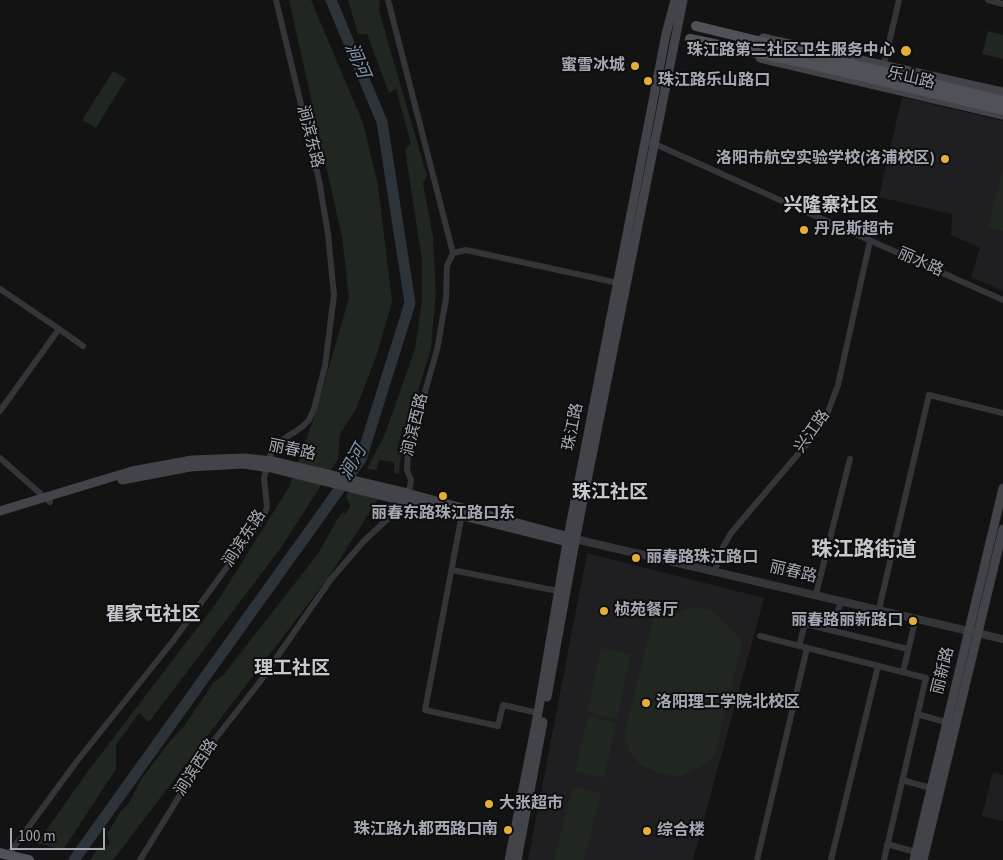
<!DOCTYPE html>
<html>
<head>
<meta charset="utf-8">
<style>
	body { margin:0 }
	#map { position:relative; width:1003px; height:860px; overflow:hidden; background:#131314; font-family:"Source Sans 3",sans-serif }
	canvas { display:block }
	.scale { position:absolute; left:10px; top:828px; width:95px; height:22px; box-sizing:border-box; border:2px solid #a5a9b4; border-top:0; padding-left:6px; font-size:15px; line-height:18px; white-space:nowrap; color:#a5a9b4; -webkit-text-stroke:4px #0e0e0f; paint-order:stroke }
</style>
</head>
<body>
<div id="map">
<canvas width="1003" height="860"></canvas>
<div class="scale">100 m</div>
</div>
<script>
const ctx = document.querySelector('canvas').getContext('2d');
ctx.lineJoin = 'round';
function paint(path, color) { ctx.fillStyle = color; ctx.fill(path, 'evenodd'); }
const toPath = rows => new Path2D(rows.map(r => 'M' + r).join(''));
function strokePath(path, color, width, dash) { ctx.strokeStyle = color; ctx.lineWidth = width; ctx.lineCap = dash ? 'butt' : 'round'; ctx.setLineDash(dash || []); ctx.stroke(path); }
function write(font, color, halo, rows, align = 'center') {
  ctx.font = font + ' "Source Sans 3","Noto Sans SC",sans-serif'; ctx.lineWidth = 4; ctx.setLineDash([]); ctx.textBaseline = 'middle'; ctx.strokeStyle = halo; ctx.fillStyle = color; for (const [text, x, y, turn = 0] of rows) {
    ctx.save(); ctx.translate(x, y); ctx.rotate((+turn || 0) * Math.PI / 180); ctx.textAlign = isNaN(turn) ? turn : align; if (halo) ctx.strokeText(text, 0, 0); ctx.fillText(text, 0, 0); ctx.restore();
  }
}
const built = toPath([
	[902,97,1003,121,1003,291,971,277,980,248,951,235,952,214,879,197],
	[587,553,764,598,693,860,528,860],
	[993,772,1003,775,1003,821,982,816]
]);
const green = toPath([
	[289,0,311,0,363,123,378,185,392,302,377,354,356,409,340,434,338,459,280,549,149,722,139,713,116,745,116,769,63,850,37,843,88,771,217,602,289,487,314,418,349,298,342,237],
	[348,0,380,0,379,11,427,176,423,183,433,237,436,295,433,322,431,348,407,427,403,426,397,450,401,453,399,474,394,473,394,462,379,460,376,470,367,469,385,434,415,349,422,299,422,261,405,149,411,144,396,89,389,93,367,34,358,34],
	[988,31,1003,35,1003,59,982,54],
	[113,71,126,79,96,128,82,120],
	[1003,166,1003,231,988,228],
	[349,491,378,499,330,575,113,860,90,860,99,847,105,848,110,843,107,834,121,811,129,803,141,779,171,740,184,726,214,682,224,674,317,555,340,515,343,512,345,515,350,506,346,496],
	[692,607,711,610,737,634,742,642,714,757,699,768,681,776,661,774,641,765,630,752,624,734,654,614,667,617],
	[601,648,631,654,617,719,587,712],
	[588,716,616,723,604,778,575,771],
	[573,786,601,793,584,860,554,860]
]);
const river = toPath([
	[74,860,361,459,410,303,382,122,331,0]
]);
const minor = toPath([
	[988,0,1003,4],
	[884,64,899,0],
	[646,140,1003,300],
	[453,253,466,250,618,283],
	[0,289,59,329],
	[0,411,59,329,83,346],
	[0,458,50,502],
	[462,514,425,710,498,726,503,705,538,713],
	[452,570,558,591],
	[715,570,723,547,731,533,816,433,826,417,838,385,870,241],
	[816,594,850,459],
	[879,609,929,395,1003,413],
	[833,631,841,600],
	[760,636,926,678,884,860],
	[799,646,805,624,908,649],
	[903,672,914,626],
	[917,714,956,725],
	[902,780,934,789],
	[887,844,919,853],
	[8,855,77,761,173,641,263,518,267,507,264,478,273,446,302,427,309,420,314,409,325,366,334,295,328,234,319,180,276,0],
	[140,860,212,743,259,683,331,579,364,541,408,500,411,480,407,470,408,451,437,350,446,299,447,266,453,253,388,0],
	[757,860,807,648],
	[831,860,878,666]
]);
const tertiary = toPath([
	[575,539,1003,639]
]);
const secondary = toPath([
	[763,38,1003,92],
	[760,58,1003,115],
	[122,480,190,467,243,464,271,468,567,542,571,540],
	[0,511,132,471,192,460,244,458,272,461,407,493,573,538],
	[547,697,577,531,683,0],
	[509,860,538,713,567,542,666,34,675,0],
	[517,860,543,722],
	[914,860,1003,488],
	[923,860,1003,529]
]);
const primary = toPath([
	[696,26,1003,101],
	[690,39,797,61,1003,110],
	[0,853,29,860]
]);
const markers = [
	[906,51,6,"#e5ae3a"],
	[635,66,5,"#e5ae3a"],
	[648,81,5,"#e5ae3a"],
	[945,159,5,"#e5ae3a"],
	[804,230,5,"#e5ae3a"],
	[443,496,5,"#e5ae3a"],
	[636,558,5,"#e5ae3a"],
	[604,611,5,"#e5ae3a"],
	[913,621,5,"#e5ae3a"],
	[646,703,5,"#e5ae3a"],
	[489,804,5,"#e5ae3a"],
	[508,830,5,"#e5ae3a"],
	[647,831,5,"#e5ae3a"]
];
const poiNames = [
	["珠江路第二社区卫生服务中心",895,51,"right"],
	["蜜雪冰城",625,66,"right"],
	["珠江路乐山路口",658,81],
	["洛阳市航空实验学校(洛浦校区)",935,159,"right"],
	["丹尼斯超市",814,230],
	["丽春东路珠江路口东",443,514,"center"],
	["丽春路珠江路口",646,558],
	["桢苑餐厅",614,611],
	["丽春路丽新路口",903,621,"right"],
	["洛阳理工学院北校区",656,703],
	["大张超市",499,804],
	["珠江路九都西路口南",498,830,"right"],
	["综合楼",657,831]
];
const streetNames = [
	["乐山路",911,79,13],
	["涧滨东路",309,137,76],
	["丽水路",920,263,24],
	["涧滨西路",416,425,-76],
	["珠江路",574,427,-79],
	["兴江路",813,432,-55],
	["丽春路",292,451,12],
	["涧滨东路",245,539,-57],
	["丽春路",793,573,13],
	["丽新路",944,671,-76],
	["涧滨西路",197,768,-57]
];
const waterNames = [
	["涧河",356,61,67],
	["涧河",354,463,-61]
];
const quarterNames = [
	["兴隆寨社区",831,207],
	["珠江社区",610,494],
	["瞿家屯社区",153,616],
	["理工社区",292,670]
];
const districtNames = [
	["珠江路街道",864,551]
];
paint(built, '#1f1f21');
paint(green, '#1f2720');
strokePath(river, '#2c3339', 11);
strokePath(minor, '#343539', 6);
strokePath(tertiary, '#343539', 8);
strokePath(secondary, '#424449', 9);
strokePath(primary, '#505258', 10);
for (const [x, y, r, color] of markers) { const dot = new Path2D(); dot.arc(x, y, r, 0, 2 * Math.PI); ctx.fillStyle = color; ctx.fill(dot); strokePath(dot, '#0e0e0f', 2); }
write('bold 16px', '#a5a9b4', '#0e0e0f', poiNames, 'left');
write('16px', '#a5a9b4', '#0e0e0f', streetNames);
write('italic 18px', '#7e96ad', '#0e0e0f', waterNames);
write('bold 19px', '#c6c8d0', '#0e0e0f', quarterNames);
write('bold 21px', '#c6c8d0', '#0e0e0f', districtNames);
</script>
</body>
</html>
